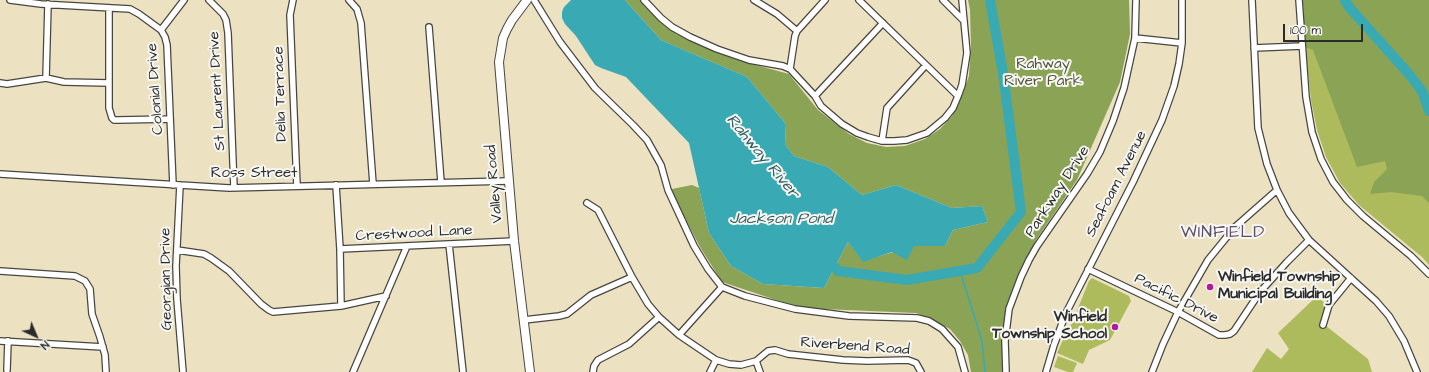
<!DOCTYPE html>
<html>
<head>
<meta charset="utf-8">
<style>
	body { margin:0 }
	#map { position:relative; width:1429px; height:372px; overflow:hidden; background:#ece1c1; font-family:"Architects Daughter",sans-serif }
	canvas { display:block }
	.north { position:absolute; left:16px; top:316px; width:40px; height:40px; -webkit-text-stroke:3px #f6f6f2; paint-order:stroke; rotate:136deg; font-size:11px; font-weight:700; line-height:16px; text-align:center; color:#2b2b2b }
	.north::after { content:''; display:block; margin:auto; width:14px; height:18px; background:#2b2b2b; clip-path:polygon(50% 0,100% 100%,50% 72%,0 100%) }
	.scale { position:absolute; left:1283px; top:24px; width:80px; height:18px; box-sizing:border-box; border:2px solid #2b2b2b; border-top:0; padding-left:5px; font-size:12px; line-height:14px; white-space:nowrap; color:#2b2b2b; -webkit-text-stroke:3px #f6f6f2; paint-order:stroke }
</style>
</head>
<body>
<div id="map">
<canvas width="1429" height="372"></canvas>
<div class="north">N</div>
<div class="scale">100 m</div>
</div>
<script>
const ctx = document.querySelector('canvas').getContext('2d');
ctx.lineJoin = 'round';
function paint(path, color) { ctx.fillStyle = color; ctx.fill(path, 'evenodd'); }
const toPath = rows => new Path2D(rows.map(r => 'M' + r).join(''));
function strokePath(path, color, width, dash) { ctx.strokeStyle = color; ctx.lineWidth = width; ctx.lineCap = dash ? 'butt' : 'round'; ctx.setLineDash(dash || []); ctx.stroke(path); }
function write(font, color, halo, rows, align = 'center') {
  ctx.font = font + ' "Architects Daughter",sans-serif'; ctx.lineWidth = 4; ctx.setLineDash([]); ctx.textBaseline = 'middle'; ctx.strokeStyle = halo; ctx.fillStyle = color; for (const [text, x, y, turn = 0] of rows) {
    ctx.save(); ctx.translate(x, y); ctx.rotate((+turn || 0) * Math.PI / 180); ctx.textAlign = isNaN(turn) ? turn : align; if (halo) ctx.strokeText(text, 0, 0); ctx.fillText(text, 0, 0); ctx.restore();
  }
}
const green = toPath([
	[1303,0,1429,0,1429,265,1422,257,1359,205,1340,183,1326,157,1317,130,1311,100,1306,53],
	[1092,278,1129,296,1131,301,1110,340,1089,350,1083,364,1057,353,1063,340,1065,340,1089,281],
	[1316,297,1327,304,1321,322,1368,359,1372,372,1252,372,1267,348,1281,359,1289,349,1278,333],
	[1058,356,1077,363,1073,372,1068,372,1054,367]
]);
const forest = toPath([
	[625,0,641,0,664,25,676,34,752,64,789,74,818,110,849,134,867,143,886,147,905,146,925,139,940,129,952,116,962,95,969,76,971,46,970,10,968,0,1129,0,1130,34,1120,82,1077,180,1036,240,1022,268,1011,295,1004,330,1003,372,971,372,968,355,960,341,950,329,929,318,916,313,800,308,722,282,700,247,672,193,672,189,692,185,699,188,709,233,731,266,763,284,824,288,848,242,863,261,914,246,945,246,953,230,988,222,982,206,952,208,896,185,862,195,828,167,794,156,785,144,786,124,747,77,661,40],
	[1303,0,1429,0,1429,203,1422,196,1391,192,1370,194,1374,182,1387,169,1385,161,1357,167,1313,50,1305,47]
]);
const water = toPath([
	[571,0,625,0,661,40,747,77,786,124,785,144,794,156,828,167,862,195,896,185,952,208,982,206,988,222,953,230,945,246,914,246,907,260,892,252,863,262,848,242,824,288,763,284,731,266,709,233,689,143,626,77,601,68,595,65,576,36,565,24,562,18,562,12,564,7]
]);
const stream = toPath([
	[960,271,982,341,985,372]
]);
const river = toPath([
	[1345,0,1349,7,1408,73,1422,91,1429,111],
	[826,257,838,271,907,280,977,268,1021,212,1003,73,990,0]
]);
const street = toPath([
	[10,0,41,4,130,9,139,14,161,30,165,37,167,45,173,185],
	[209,0,223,14,226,20,228,33,234,188],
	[293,0,290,15,297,186],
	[349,0,357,9,361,23,373,184],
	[534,0,560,42,595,88,633,125,647,140,661,165,668,190,694,246,708,269,722,287,745,296,795,309,849,316,917,318,929,321,942,329,958,347,965,372],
	[644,0,661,18,672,27,690,37,717,49,749,60,783,66,790,69,815,96,821,106,842,124,857,133,868,137,882,141,894,141,907,140,927,133,945,118,953,108,958,96,962,85,967,53,962,0],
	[754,0,777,14,797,31,795,36,790,69],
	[859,0,958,96],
	[943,0,964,21],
	[1252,0,1258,128,1267,164,1277,190,1289,213,1309,240,1376,301,1389,316,1404,341,1417,372],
	[1299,0,1306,97,1312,132,1321,159,1333,182,1347,200,1363,216,1411,256,1429,274],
	[109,8,109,108,112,118,114,120,118,120,170,119],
	[429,27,441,182],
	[161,30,184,0],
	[797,31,825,0],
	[1135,38,1182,43],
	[1254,48,1302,46],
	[46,78,48,4],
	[0,83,7,84,46,78,64,82,109,83],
	[815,96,883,23],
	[882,141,887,108,926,65],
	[0,174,229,188,508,181],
	[180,185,176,266,177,299,183,372],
	[336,185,340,249,341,306],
	[587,203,598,210,632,277,648,304,659,317,679,335,716,360,729,364,741,365,756,361,768,351,775,350,788,354,843,360,867,361,908,360,916,363,921,372],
	[449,244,463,372],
	[340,249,514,241],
	[177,250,204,254,211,258,229,271,261,304,269,310,273,312,341,306,386,296],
	[1088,269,1178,312,1219,335,1225,335,1230,334,1234,331,1260,292,1287,262,1309,240],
	[0,271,75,276,85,281,90,289,92,314,100,337,105,355,106,372],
	[524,320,559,316,567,314,591,295,632,277],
	[1323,325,1329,305,1351,278],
	[679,335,722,287],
	[0,341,103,347],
	[756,361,760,372],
	[7,370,8,341],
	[353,372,407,246],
	[593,372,594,366,598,360,629,344,659,317],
	[710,372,716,360],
	[1006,372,1005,341,1009,309,1021,277,1029,260,1037,246,1087,174,1100,152,1113,121,1124,88,1135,38,1136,0],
	[1046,372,1054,345,1066,313,1133,182,1162,120,1174,86,1179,64,1182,43,1182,0],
	[1152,372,1163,344,1178,312,1208,260,1235,227,1277,190]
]);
const secondary = toPath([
	[527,0,512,20,507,29,503,38,499,62,514,241,530,372]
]);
const markers = [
	[1210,287,4,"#b5179e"],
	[1115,327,4,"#b5179e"]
];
const parkNames = [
	["Rahway",1043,65],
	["River Park",1043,82]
];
const streetNames = [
	["Colonial Drive",156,89,-94],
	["St Laurent Drive",218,91,-93],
	["Delia Terrace",281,94,-92],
	["Ross Street",254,174],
	["Valley Road",495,184,-95],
	["Seafoam Avenue",1117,184,-63],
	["Parkway Drive",1058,192,-57],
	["Crestwood Lane",414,234,-3],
	["Georgian Drive",167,279,-91],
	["Pacific Drive",1176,299,27],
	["Riverbend Road",855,347,4]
];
const poiNames = [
	["Winfield Township",1218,278],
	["Municipal Building",1218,295],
	["Winfield",1107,318,"right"],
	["Township School",1107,335,"right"]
];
const waterNames = [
	["Rahway River",762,157,50],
	["Jackson Pond",781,220]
];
const quarterNames = [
	["WINFIELD",1223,233]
];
paint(green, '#adbb5d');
paint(forest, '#8aa354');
paint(water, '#39aab4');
strokePath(stream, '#39aab4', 1.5);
strokePath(river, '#39aab4', 10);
strokePath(street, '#484642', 8);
strokePath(secondary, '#484642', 10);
strokePath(street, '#fff', 5.5);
strokePath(secondary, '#fff', 8);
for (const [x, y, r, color] of markers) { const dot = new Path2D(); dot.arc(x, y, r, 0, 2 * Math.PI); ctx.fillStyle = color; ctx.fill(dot); strokePath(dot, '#f6f6f2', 1.5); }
write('15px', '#52563a', '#f6f6f2', parkNames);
write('15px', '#2b2b2b', '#f6f6f2', streetNames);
write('bold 15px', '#2b2b2b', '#f6f6f2', poiNames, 'left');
write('italic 16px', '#315e62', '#f6f6f2', waterNames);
ctx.letterSpacing = '1px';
write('17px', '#5d5064', '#f6f6f2', quarterNames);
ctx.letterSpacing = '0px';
</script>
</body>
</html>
